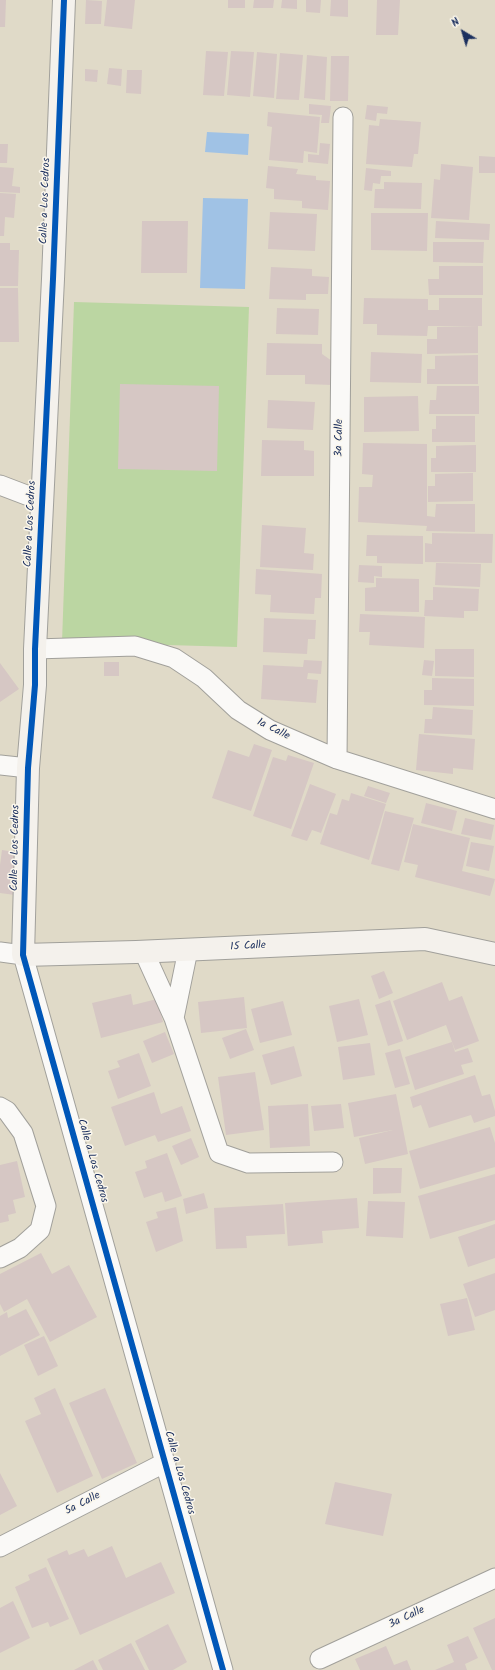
<!DOCTYPE html>
<html>
<head>
<meta charset="utf-8">
<style>
	body { margin:0 }
	#map { position:relative; width:495px; height:1670px; overflow:hidden; background:#e0dac8; font-family:Kalam,sans-serif }
	canvas { display:block }
	.north { position:absolute; left:443px; top:12px; width:40px; height:40px; -webkit-text-stroke:3px #fbf7ec; paint-order:stroke; rotate:322deg; font-size:11px; font-weight:700; line-height:16px; text-align:center; color:#1b2f5e }
	.north::after { content:''; display:block; margin:auto; width:14px; height:18px; background:#1b2f5e; clip-path:polygon(50% 0,100% 100%,50% 72%,0 100%) }
</style>
</head>
<body>
<div id="map">
<canvas width="495" height="1670"></canvas>
<div class="north">N</div>
</div>
<script>
const ctx = document.querySelector('canvas').getContext('2d');
ctx.lineJoin = 'round';
function paint(path, color) { ctx.fillStyle = color; ctx.fill(path, 'evenodd'); }
const toPath = rows => new Path2D(rows.map(r => 'M' + r).join(''));
function strokePath(path, color, width, dash) { ctx.strokeStyle = color; ctx.lineWidth = width; ctx.lineCap = dash ? 'butt' : 'round'; ctx.setLineDash(dash || []); ctx.stroke(path); }
function write(font, color, halo, rows, align = 'center') {
  ctx.font = font + ' Kalam,sans-serif'; ctx.lineWidth = 3; ctx.setLineDash([]); ctx.textBaseline = 'middle'; ctx.strokeStyle = halo; ctx.fillStyle = color; for (const [text, x, y, turn = 0] of rows) {
    ctx.save(); ctx.translate(x, y); ctx.rotate((+turn || 0) * Math.PI / 180); ctx.textAlign = isNaN(turn) ? turn : align; if (halo) ctx.strokeText(text, 0, 0); ctx.fillText(text, 0, 0); ctx.restore();
  }
}
const green = toPath([
	[74,302,249,307,237,647,62,642]
]);
const water = toPath([
	[207,132,249,134,248,155,205,152],
	[203,198,248,199,245,289,200,288]
]);
const building = toPath([
	[0,0,6,0,5,27,0,27],
	[86,0,102,1,101,24,85,24],
	[107,0,135,0,132,29,104,26],
	[228,0,245,0,245,8,228,8],
	[254,0,274,0,273,8,253,8],
	[282,0,297,0,297,9,281,8],
	[306,0,321,0,320,13,306,12],
	[331,0,348,0,348,17,330,16],
	[377,0,400,0,398,35,376,35],
	[206,51,228,52,224,96,203,95],
	[231,51,254,52,250,97,227,95],
	[257,52,277,54,274,98,253,96],
	[280,53,303,55,299,100,276,99],
	[307,55,327,57,325,100,304,98],
	[331,56,349,56,348,101,330,101],
	[109,68,122,69,121,86,107,84],
	[85,69,98,70,97,82,85,81],
	[127,70,142,70,141,94,126,93],
	[309,104,331,106,329,123,321,123,322,115,309,114],
	[367,105,388,107,387,114,377,113,376,121,365,119],
	[268,112,320,117,317,153,304,151,303,163,269,160,272,127,267,126],
	[380,119,421,122,418,154,414,154,412,167,366,164,369,125,379,126],
	[320,143,330,144,328,164,308,162,308,154,319,155],
	[0,144,8,144,7,163,0,163],
	[479,156,495,157,495,173,479,173],
	[441,164,473,167,469,220,431,218,434,179,440,180],
	[268,166,298,169,296,174,316,176,316,180,330,181,328,210,302,208,302,201,274,199,274,189,266,188],
	[0,167,14,168,12,186,20,187,20,193,0,192],
	[366,168,391,171,391,176,381,176,380,184,373,183,372,191,364,190],
	[384,182,422,183,421,209,374,208,375,189,384,189],
	[0,193,16,194,14,218,5,217,4,236,0,236],
	[270,212,317,214,315,251,268,249],
	[371,213,428,213,427,251,371,250],
	[142,221,188,221,187,273,141,273],
	[436,221,490,224,489,240,435,238],
	[433,242,484,242,483,263,433,262],
	[0,243,10,243,10,250,19,250,18,286,0,286],
	[439,266,483,266,483,295,429,295,428,279,439,279],
	[271,267,312,269,312,276,329,277,328,294,306,294,306,300,269,299],
	[0,288,18,288,19,342,0,342],
	[364,298,428,299,428,310,439,310,439,298,482,298,482,326,428,326,427,336,377,335,377,324,363,324],
	[277,308,319,309,318,335,276,334],
	[478,326,478,353,427,354,427,339,437,339,437,327],
	[267,343,322,344,322,354,332,361,332,385,305,384,305,375,266,375],
	[371,352,422,354,421,383,370,382],
	[478,355,478,384,427,384,427,369,435,369,435,356],
	[120,384,219,386,217,471,118,469],
	[437,386,479,386,479,414,429,414,430,400,436,400],
	[418,396,419,431,364,432,364,397],
	[268,400,315,402,313,430,267,428],
	[436,416,475,416,475,442,432,442,432,429,436,429],
	[262,440,304,441,304,450,314,451,314,476,261,476],
	[363,443,427,444,427,516,435,517,436,504,475,504,475,532,426,531,427,526,358,522,359,487,372,487,373,475,362,474],
	[476,445,476,472,431,472,431,458,436,458,436,446],
	[473,473,473,501,428,502,428,486,435,486,435,474],
	[262,525,306,528,304,553,314,554,313,570,260,567],
	[432,533,493,534,492,563,425,562,425,543,432,544],
	[367,535,423,536,423,564,377,563,377,556,366,556],
	[436,563,481,564,480,587,435,585],
	[359,565,382,566,382,577,374,576,374,583,358,582],
	[256,569,322,574,321,598,315,598,314,614,270,612,271,595,255,594],
	[376,578,419,579,419,612,365,611,365,588,376,587],
	[433,587,479,589,478,611,464,611,464,618,424,616,425,600,433,600],
	[360,614,425,617,424,648,369,645,370,632,359,632],
	[264,618,316,620,315,639,308,639,307,654,263,652],
	[435,649,474,649,474,677,435,676],
	[304,660,322,661,321,674,308,673,307,679,318,680,316,703,261,699,263,665,303,667],
	[424,660,434,661,432,676,422,675],
	[104,662,119,662,119,676,104,676],
	[0,663,19,689,0,702],
	[432,678,474,679,474,706,424,705,424,690,432,690],
	[433,707,473,710,472,735,424,733,425,719,432,719],
	[419,734,475,739,473,770,453,768,453,774,416,770],
	[254,744,272,750,251,811,212,798,228,750,249,757],
	[288,755,314,763,291,829,253,816,273,757,286,761],
	[310,784,336,794,321,833,312,830,307,841,291,836],
	[368,786,390,793,386,803,364,796],
	[351,793,386,804,369,860,320,844,330,813,337,815,342,799,349,801],
	[426,803,457,811,452,831,421,823],
	[385,811,414,818,399,871,371,864],
	[465,818,494,825,491,840,461,834],
	[413,824,470,838,462,871,495,879,490,896,415,877,418,865,404,862],
	[471,842,494,846,489,871,466,866],
	[2,850,21,853,15,895,0,893,0,865],
	[384,971,393,993,379,999,371,976],
	[442,982,449,1001,462,996,479,1041,455,1050,446,1025,407,1040,393,1001],
	[131,994,133,1005,157,999,163,1022,101,1038,92,1003],
	[244,997,247,1028,201,1033,198,1002],
	[359,999,368,1035,337,1042,329,1006],
	[390,1000,403,1041,388,1046,375,1005],
	[283,1001,292,1035,260,1043,251,1009],
	[246,1029,254,1050,230,1059,222,1038],
	[165,1032,174,1054,152,1063,143,1041],
	[452,1042,455,1052,468,1048,473,1062,461,1065,464,1074,415,1090,405,1057],
	[370,1043,375,1075,343,1080,338,1047],
	[294,1046,302,1076,271,1085,262,1055],
	[400,1049,410,1084,395,1088,385,1053],
	[139,1053,151,1086,118,1099,108,1071,120,1067,117,1061],
	[255,1072,264,1130,226,1135,218,1077],
	[475,1075,482,1096,490,1094,495,1111,495,1116,474,1123,471,1115,429,1128,421,1105,413,1108,410,1097],
	[154,1092,161,1114,182,1106,191,1131,158,1142,155,1135,125,1146,111,1107],
	[396,1094,408,1154,365,1164,359,1138,393,1130,354,1137,348,1103],
	[308,1104,310,1146,270,1148,268,1106],
	[341,1104,344,1128,314,1131,311,1106],
	[490,1127,495,1143,495,1167,420,1189,409,1151],
	[191,1138,199,1157,181,1165,172,1146],
	[167,1153,182,1196,165,1202,162,1192,144,1198,135,1172,147,1168,145,1161],
	[17,1161,25,1197,13,1200,16,1213,8,1215,9,1221,0,1223,0,1165],
	[373,1168,402,1168,401,1193,373,1194],
	[495,1174,495,1220,430,1239,418,1196],
	[204,1193,208,1208,186,1214,183,1199],
	[357,1198,359,1228,322,1231,323,1243,288,1246,285,1203],
	[368,1201,405,1202,403,1238,366,1236],
	[283,1204,285,1234,246,1236,247,1248,216,1249,214,1208],
	[176,1207,183,1241,156,1252,146,1222,158,1218,156,1212],
	[495,1224,495,1258,468,1267,458,1237],
	[41,1253,52,1274,69,1265,97,1317,50,1342,27,1299,4,1312,0,1304,0,1274],
	[495,1273,495,1310,475,1317,463,1284],
	[467,1298,475,1330,448,1336,440,1304],
	[26,1309,40,1335,0,1356,0,1316,7,1312,8,1318],
	[44,1336,58,1366,38,1376,24,1345],
	[55,1388,93,1476,57,1493,25,1421,41,1414,34,1398],
	[105,1388,137,1463,102,1479,69,1403],
	[0,1473,17,1506,0,1515],
	[335,1482,392,1494,383,1536,325,1524],
	[112,1546,126,1578,161,1562,175,1593,80,1635,47,1559,67,1550,69,1555,84,1549,88,1557],
	[46,1567,69,1619,50,1627,48,1622,32,1628,15,1587,30,1580,28,1575],
	[13,1601,30,1638,0,1653,0,1608],
	[495,1618,495,1670,492,1670,473,1628],
	[168,1624,187,1662,173,1670,149,1670,135,1641],
	[468,1636,478,1658,465,1664,467,1670,435,1670,454,1662,447,1645],
	[131,1643,145,1670,103,1670,98,1660],
	[386,1646,394,1665,407,1660,411,1670,360,1670,355,1659],
	[93,1660,98,1670,74,1670]
]);
const street = toPath([
	[0,485,42,501],
	[35,649,135,646,174,658,204,678,238,710,270,730,337,759,495,809],
	[337,759,343,117],
	[0,765,28,768],
	[0,952,23,955,223,1670],
	[144,952,174,1018,219,1153,248,1163,333,1162],
	[174,1018,188,950],
	[0,1107,7,1111,23,1133,46,1206,40,1230,20,1248,0,1258],
	[0,1547,166,1462],
	[320,1659,495,1578]
]);
const secondary = toPath([
	[64,0,53,279,35,649,35,685,28,768,23,955,136,952,425,939,495,954]
]);
const cycleway = toPath([
	[64,0,53,279,35,649,35,685,28,768,23,955,223,1670]
]);
const streetNames = [
	["Calle a Los Cedros",46,201,-88],
	["3a Calle",340,438,-89],
	["Calle a Los Cedros",31,524,-87],
	["1a Calle",273,730,27],
	["Calle a Los Cedros",16,848,-89],
	["15 Calle",248,947,-3],
	["Calle a Los Cedros",92,1161,74],
	["Calle a Los Cedros",179,1473,74],
	["5a Calle",83,1504,-27],
	["3a Calle",407,1618,-25]
];
paint(green, '#bbd6a2');
paint(water, '#a0c2e5');
paint(building, '#d6c7c4');
strokePath(street, '#a1a09b', 21);
strokePath(secondary, '#a1a09b', 24);
strokePath(street, '#faf9f7', 19);
strokePath(secondary, '#f4f1ec', 22);
strokePath(cycleway, '#0057b8', 6);
write('11px', '#1b2f5e', '#fbf7ec', streetNames);
</script>
</body>
</html>
